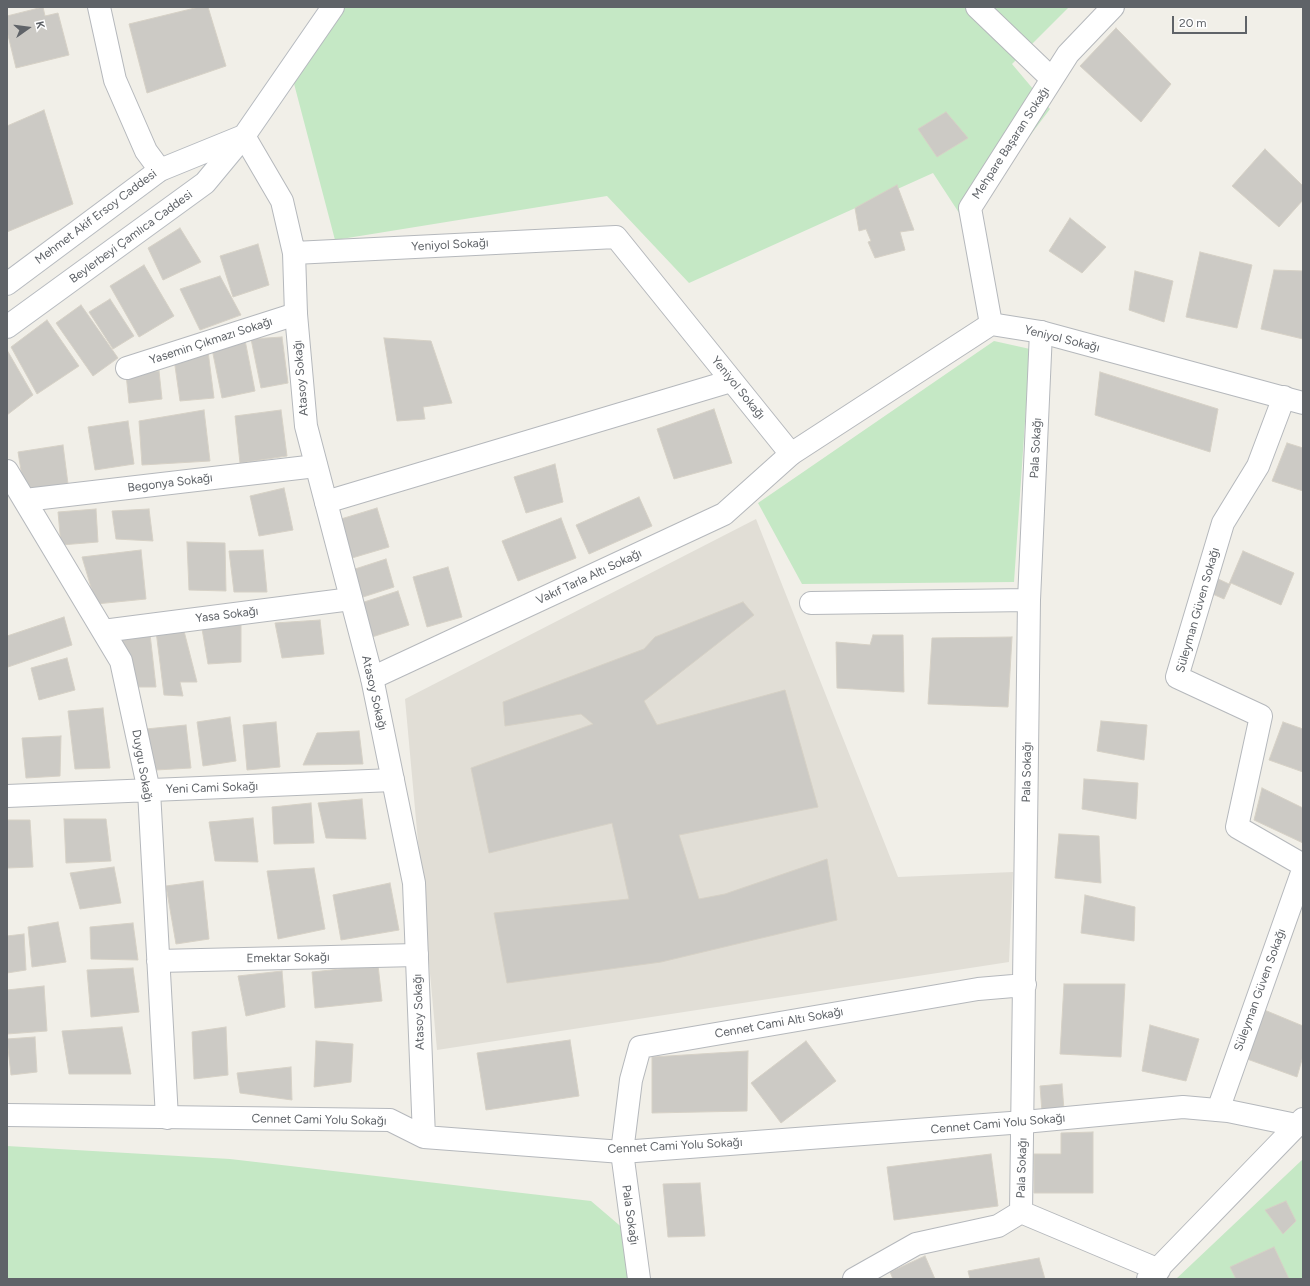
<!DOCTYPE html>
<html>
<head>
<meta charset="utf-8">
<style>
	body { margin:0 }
	#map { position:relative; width:1310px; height:1286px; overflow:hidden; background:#f1efe8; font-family:Figtree,sans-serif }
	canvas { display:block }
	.frame { position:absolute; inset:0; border:8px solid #5f6368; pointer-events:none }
	.north { position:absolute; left:8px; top:8px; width:40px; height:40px; -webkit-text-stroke:3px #fff; paint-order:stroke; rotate:76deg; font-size:11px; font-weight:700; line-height:16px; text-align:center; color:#5f6368 }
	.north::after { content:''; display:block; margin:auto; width:14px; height:18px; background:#5f6368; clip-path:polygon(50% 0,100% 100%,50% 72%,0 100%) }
	.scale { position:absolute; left:1172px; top:16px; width:75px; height:18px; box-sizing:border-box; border:2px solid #5f6368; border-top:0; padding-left:5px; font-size:12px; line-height:14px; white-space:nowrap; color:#5f6368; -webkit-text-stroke:3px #fff; paint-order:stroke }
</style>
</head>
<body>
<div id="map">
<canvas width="1310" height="1286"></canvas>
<div class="frame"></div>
<div class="north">K</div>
<div class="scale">20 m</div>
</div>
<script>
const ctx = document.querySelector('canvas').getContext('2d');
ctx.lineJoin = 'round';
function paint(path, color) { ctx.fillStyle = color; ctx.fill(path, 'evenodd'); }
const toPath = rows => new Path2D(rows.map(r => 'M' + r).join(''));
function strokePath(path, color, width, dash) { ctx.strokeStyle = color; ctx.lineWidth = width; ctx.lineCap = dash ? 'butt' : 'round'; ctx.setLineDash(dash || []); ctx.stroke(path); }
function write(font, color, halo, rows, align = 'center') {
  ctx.font = font + ' Figtree,sans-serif'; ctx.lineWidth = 3; ctx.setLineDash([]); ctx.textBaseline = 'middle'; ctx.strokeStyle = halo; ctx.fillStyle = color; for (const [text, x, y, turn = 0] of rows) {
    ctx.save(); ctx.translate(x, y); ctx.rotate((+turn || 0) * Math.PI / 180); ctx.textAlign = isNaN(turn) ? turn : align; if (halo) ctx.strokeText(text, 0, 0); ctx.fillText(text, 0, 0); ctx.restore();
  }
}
const education = toPath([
	[756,519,898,877,1013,872,1009,962,437,1050,405,699]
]);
const green = toPath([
	[340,7,1069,7,1012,64,1050,109,965,222,933,173,689,283,607,196,335,240,292,76],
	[994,341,1030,349,1014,582,802,584,758,503],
	[7,1146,230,1159,591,1201,625,1230,628,1279,7,1279],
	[1303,1159,1303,1279,1176,1279]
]);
const building = toPath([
	[43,7,45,16,58,13,69,55,16,68,7,31,7,16,43,7],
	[199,7,208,7,226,66,147,93,129,24,199,7],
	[1116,28,1171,84,1141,122,1080,66,1116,28],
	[44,110,73,204,7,232,7,126,44,110],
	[946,112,968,138,937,157,918,129,946,112],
	[1265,149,1303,186,1303,200,1279,227,1232,186,1265,149],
	[897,185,914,230,900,232,905,250,875,258,868,242,871,241,866,229,859,231,855,208,897,185],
	[1070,218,1106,247,1082,273,1049,251,1070,218],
	[180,228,201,262,163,280,148,248,180,228],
	[258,244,269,285,233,297,220,256,258,244],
	[1200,252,1252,265,1237,328,1186,317,1200,252],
	[144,265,174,316,139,337,110,286,144,265],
	[1274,270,1303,271,1302,317,1303,339,1261,329,1274,270],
	[1135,271,1173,281,1164,322,1129,310,1135,271],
	[220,276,241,315,200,330,180,289,220,276],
	[110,299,134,336,113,349,89,312,110,299],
	[81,305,118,358,93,376,56,323,81,305],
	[47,320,79,366,37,394,11,347,47,320],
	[282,337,288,383,261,388,251,339,282,337],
	[384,338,431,341,452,403,423,407,425,419,397,421,384,338],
	[245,340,255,391,222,398,212,349,245,340],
	[7,350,33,395,7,415,7,350],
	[208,351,214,398,180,401,174,359,208,351],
	[159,371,162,399,129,403,126,374,159,371],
	[1100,372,1218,409,1210,452,1095,415,1100,372],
	[714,409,732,463,674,479,657,429,714,409],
	[204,410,210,461,142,465,139,421,204,410],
	[281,410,287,456,240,463,235,416,281,410],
	[128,421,134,464,95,470,88,427,128,421],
	[1287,443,1303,448,1303,491,1272,481,1287,443],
	[63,445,68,484,24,489,18,452,63,445],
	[555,464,563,502,526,513,514,477,555,464],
	[284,488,293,530,259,536,250,496,284,488],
	[639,497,652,526,589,554,576,525,639,497],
	[377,508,389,547,352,558,341,519,377,508],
	[96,509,98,542,61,545,58,512,96,509],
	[149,509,153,541,116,539,112,511,149,509],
	[561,518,576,558,518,581,502,541,561,518],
	[187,542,225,543,226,591,189,590,187,542],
	[141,550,146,599,96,604,82,557,141,550],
	[263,550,267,592,234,592,229,551,263,550],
	[1243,551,1294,573,1281,605,1231,583,1224,599,1208,592,1214,577,1229,584,1243,551],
	[386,559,394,587,360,598,352,570,386,559],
	[448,567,462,617,427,627,413,577,448,567],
	[398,591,409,625,369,638,358,604,398,591],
	[743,602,754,615,644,701,657,725,785,690,818,807,679,835,699,899,725,894,827,859,837,920,661,962,507,983,494,913,629,899,612,823,489,853,471,768,593,724,581,714,505,726,503,702,644,649,655,637,743,602],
	[64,617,72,645,8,667,7,636,64,617],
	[320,620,324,654,282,658,275,623,320,620],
	[241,621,241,662,208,664,201,623,241,621],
	[183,627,197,682,180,682,183,696,164,695,156,631,183,627],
	[150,634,156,687,136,687,115,637,150,634],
	[873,635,903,635,904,692,837,688,836,642,870,645,873,635],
	[1012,637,1008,707,928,704,932,638,1012,637],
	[67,658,75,690,39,700,31,668,67,658],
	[103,708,110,768,75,769,68,711,103,708],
	[230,717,236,761,203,766,197,722,230,717],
	[1101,721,1147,725,1144,760,1097,751,1101,721],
	[276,722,280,767,247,770,243,725,276,722],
	[1283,722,1303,729,1303,772,1269,760,1283,722],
	[186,725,191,768,156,770,146,729,186,725],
	[359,731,363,764,303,765,317,733,359,731],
	[61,736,60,776,26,778,22,738,61,736],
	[1084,779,1138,783,1136,819,1082,809,1084,779],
	[1262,788,1303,808,1303,843,1254,820,1262,788],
	[362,799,366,839,326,838,318,803,362,799],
	[311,803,314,843,274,844,272,807,311,803],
	[253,818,258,862,215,861,209,822,253,818],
	[64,819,106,819,111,861,66,863,64,819],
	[7,820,30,820,33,867,7,868,7,820],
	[1059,834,1099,836,1101,883,1055,878,1059,834],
	[114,867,121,903,80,909,70,873,114,867],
	[314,868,325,929,278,939,267,871,314,868],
	[203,881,209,939,176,944,166,886,203,881],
	[390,883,399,930,341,940,333,895,390,883],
	[1085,895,1135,907,1134,941,1081,933,1085,895],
	[58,922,66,962,32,967,28,927,58,922],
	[133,923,138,960,91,959,90,927,133,923],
	[24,934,26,970,7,973,7,936,24,934],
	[378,965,382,1001,315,1008,312,972,378,965],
	[133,968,139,1012,91,1017,87,970,133,968],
	[282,971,285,1007,246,1016,238,976,282,971],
	[1064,984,1125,984,1121,1057,1060,1054,1064,984],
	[44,986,47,1031,7,1034,7,990,44,986],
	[1262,1009,1303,1026,1303,1056,1297,1077,1247,1059,1262,1009],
	[1150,1025,1199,1039,1186,1081,1142,1071,1150,1025],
	[122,1027,131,1074,69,1074,62,1031,122,1027],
	[226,1027,228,1075,194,1079,192,1032,226,1027],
	[35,1037,37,1072,11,1075,7,1039,35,1037],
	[570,1040,579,1096,486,1110,477,1053,570,1040],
	[316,1041,353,1044,351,1082,314,1087,316,1041],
	[806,1041,836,1081,781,1123,751,1083,806,1041],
	[748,1051,747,1111,652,1113,652,1057,748,1051],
	[291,1067,292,1100,240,1093,237,1073,291,1067],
	[1062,1084,1064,1110,1042,1112,1040,1086,1062,1084],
	[1093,1132,1093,1193,1034,1193,1034,1154,1061,1154,1061,1133,1093,1132],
	[991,1154,998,1206,894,1220,887,1167,991,1154],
	[700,1183,705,1236,668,1237,663,1184,700,1183],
	[1286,1201,1296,1221,1283,1234,1265,1210,1286,1201],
	[1274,1247,1289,1279,1236,1279,1230,1267,1274,1247],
	[925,1256,935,1279,893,1279,890,1272,925,1256],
	[1039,1258,1045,1279,970,1279,968,1271,1039,1258]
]);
const minor = toPath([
	[99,7,115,80,146,151,160,170],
	[977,7,1052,79],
	[991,324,970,208,1068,54,1113,7],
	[1041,332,1029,600,1021,1212,1159,1270],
	[127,368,296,314],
	[1284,397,1258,466,1223,523,1177,677,1261,716,1237,827,1303,865],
	[7,471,121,661,149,791,167,1118],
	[25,500,316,466],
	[326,502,731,381],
	[811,603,1029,600],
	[103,631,351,599],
	[372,678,724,514,791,454],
	[7,796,393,780],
	[158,961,417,955],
	[1218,1110,1303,870],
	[639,1279,622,1152,631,1080,640,1047,978,989,1025,985],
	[854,1279,916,1244,998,1226,1021,1212]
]);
const tertiary = toPath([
	[244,136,282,201,294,253,296,314,306,426,372,678,414,883,424,1137],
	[294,253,616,237,791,454,991,324,1041,332,1303,403],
	[7,1115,390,1120,424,1137,622,1152,1024,1122,1183,1107,1228,1111,1296,1125],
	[1148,1279,1303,1119]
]);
const secondary = toPath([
	[7,284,160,170,241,137],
	[7,327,205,183,244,136,333,7]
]);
const streetNames = [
	["Mehpare Başaran Sokağı",1011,143,-57],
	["Mehmet Akif Ersoy Caddesi",96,217,-37],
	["Beylerbeyi Çamlıca Caddesi",131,237,-36],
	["Yeniyol Sokağı",450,245,-3],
	["Yeniyol Sokağı",1062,339,14],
	["Yasemin Çıkmazı Sokağı",211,341,-18],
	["Atasoy Sokağı",301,378,-95],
	["Yeniyol Sokağı",738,388,51],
	["Pala Sokağı",1036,448,-87],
	["Begonya Sokağı",170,483,-7],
	["Vakıf Tarla Altı Sokağı",589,577,-25],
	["Süleyman Güven Sokağı",1198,610,-74],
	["Yasa Sokağı",227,615,-7],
	["Atasoy Sokağı",374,693,77],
	["Duygu Sokağı",142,766,80],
	["Pala Sokağı",1027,772,-89],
	["Yeni Cami Sokağı",212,788,-2],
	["Emektar Sokağı",288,958,-1],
	["Süleyman Güven Sokağı",1260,990,-70],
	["Atasoy Sokağı",419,1012,-92],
	["Cennet Cami Altı Sokağı",779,1023,-10],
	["Cennet Cami Yolu Sokağı",319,1120,1],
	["Cennet Cami Yolu Sokağı",998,1124,-5],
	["Cennet Cami Yolu Sokağı",675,1146,-3],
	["Pala Sokağı",1022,1168,-88],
	["Pala Sokağı",630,1215,82]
];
paint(education, '#e1ded6');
paint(green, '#c5e8c5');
paint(building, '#cccac5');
strokePath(building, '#d6d1c6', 1);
strokePath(minor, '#b5b8bc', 24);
strokePath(tertiary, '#b5b8bc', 24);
strokePath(secondary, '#b6babf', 24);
strokePath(minor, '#fff', 22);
strokePath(tertiary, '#fff', 22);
strokePath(secondary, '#fff', 22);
write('12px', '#5f6368', '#fff', streetNames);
</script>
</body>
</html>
